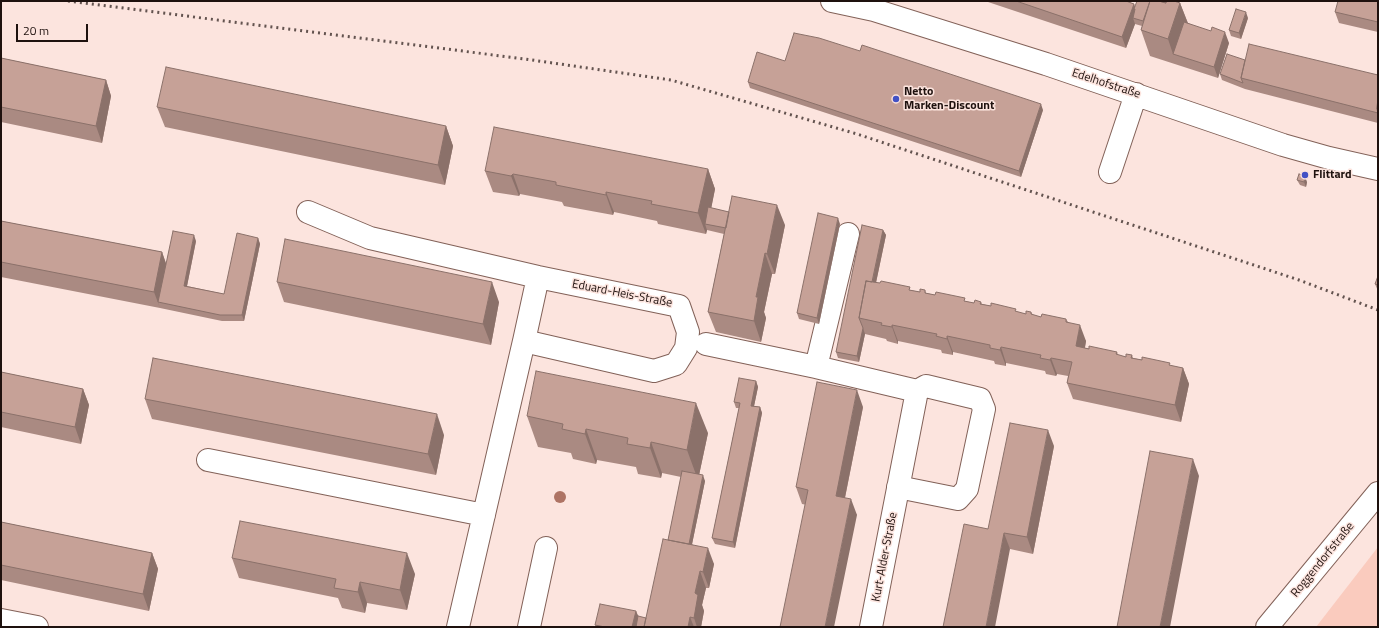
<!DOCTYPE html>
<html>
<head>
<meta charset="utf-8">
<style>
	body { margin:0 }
	#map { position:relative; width:1379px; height:628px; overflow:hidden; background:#fce4de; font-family:"Titillium Web",sans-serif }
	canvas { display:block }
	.frame { position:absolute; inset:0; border:2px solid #1e110e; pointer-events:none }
	.scale { position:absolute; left:16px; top:24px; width:72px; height:18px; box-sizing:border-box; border:2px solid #1e110e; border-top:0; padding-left:5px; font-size:12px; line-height:14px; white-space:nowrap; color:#1e110e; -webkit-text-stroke:3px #fce4de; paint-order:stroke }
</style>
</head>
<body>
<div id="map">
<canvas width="1379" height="628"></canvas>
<div class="frame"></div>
<div class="scale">20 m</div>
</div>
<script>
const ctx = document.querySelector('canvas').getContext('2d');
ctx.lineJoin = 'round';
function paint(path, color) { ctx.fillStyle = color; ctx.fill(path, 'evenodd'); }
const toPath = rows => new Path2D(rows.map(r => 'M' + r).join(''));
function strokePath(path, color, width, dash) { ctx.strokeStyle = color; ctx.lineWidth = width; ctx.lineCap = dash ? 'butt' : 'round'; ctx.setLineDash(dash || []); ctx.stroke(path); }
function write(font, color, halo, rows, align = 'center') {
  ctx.font = font + ' "Titillium Web",sans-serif'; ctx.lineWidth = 3; ctx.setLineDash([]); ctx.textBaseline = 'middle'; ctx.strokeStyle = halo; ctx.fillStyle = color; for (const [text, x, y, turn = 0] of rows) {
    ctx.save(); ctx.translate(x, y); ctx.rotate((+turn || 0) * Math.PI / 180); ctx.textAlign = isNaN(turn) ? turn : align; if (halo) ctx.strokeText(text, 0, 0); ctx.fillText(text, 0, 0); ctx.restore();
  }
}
const green = toPath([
	[1378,547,1378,627,1316,627]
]);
const minor = toPath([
	[832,1,874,10,1046,64,1283,145,1329,158,1378,169],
	[1110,172,1136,94],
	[308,212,370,238,538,277,679,306,688,332,686,348,676,364,654,371,524,341,538,277],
	[706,344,816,367,917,391],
	[816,367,848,234],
	[208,460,484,515],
	[1,620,37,627],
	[458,627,524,341],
	[529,627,546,548],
	[871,627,917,391,926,386,980,399,984,409,967,489,958,499,898,487],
	[1267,627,1378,493]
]);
const rail = toPath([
	[68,1,525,59,671,80,857,134,1299,280,1378,310]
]);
const trees = [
	[560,497]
];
const wall = toPath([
	[985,1,1126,1,1134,4,1135,8,1180,3,1188,23,1229,43,1218,78,1150,56,1141,30,1142,26,1135,24,1126,48],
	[1378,1,1378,32,1339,23,1335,12],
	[1248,18,1241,39,1231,36,1229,30],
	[1,58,106,80,111,96,102,143,1,122],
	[1245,60,1378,75,1378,123,1245,89,1222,80,1220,74],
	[785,61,1043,110,1021,177,750,88,748,82],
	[157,107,446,126,453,146,445,185,165,127],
	[708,169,715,189,711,208,785,225,775,274,772,274,764,312,766,318,761,342,716,332,708,312,724,234,707,230,706,234,658,224,657,221,614,212,613,215,564,206,562,202,520,194,519,196,493,192,485,171],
	[1297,180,1307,182,1306,187,1300,185],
	[1,221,162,252,166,264,196,241,187,286,224,294,258,238,260,244,244,321,222,321,160,308,1,277],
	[840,224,819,324,799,319,797,313],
	[883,230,886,235,876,283,920,292,925,290,926,293,974,303,981,302,982,304,1026,314,1031,312,1033,315,1041,317,1066,319,1068,322,1086,341,1085,348,1117,352,1118,355,1126,357,1132,355,1133,358,1183,368,1189,384,1181,422,1073,399,1067,383,1068,376,1057,374,1056,376,1046,374,1045,371,1006,363,1006,366,995,364,994,361,953,352,953,355,942,353,941,350,898,341,898,344,887,341,886,339,865,334,859,362,838,358,836,352],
	[1378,276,1378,291,1375,284],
	[277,282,499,302,491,345,284,302],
	[1,372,83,389,89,405,81,444,1,427],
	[756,381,758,387,754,406,760,407,762,413,735,548,715,544,712,538,739,408,736,408,734,402],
	[145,399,444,435,436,475,152,419],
	[863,407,845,498,857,515,802,504,796,487],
	[527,416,708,433,699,475,705,481,692,544,714,564,709,588,706,588,702,605,704,611,701,627,596,627,595,625,636,611,638,617,646,618,668,540,681,477,662,473,661,478,638,474,636,467,597,460,596,464,573,459,571,453,538,447],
	[1054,446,1033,554,1010,549,988,529],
	[1,522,152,553,158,569,149,611,1,580],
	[232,558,415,574,407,610,367,603,365,613,342,608,338,598,239,578]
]);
const shadedWall = toPath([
	[1180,3,1190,29,1173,54,1168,39],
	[1134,4,1138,15,1133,18,1135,24,1126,48,1122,37],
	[1246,12,1248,18,1241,39,1239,33],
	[1225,32,1229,43,1218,78,1214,67],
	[106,80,111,96,102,143,96,126],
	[1041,104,1043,110,1021,177,1019,171],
	[446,126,453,146,445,185,438,165],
	[708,169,715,189,708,225,705,224,707,230,706,234,698,213],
	[513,174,520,194,519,196,511,176],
	[1305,176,1307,182,1306,187,1304,182],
	[606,192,614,212,613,215,606,195],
	[777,205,785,225,775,274,767,254],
	[838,218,840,224,819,324,817,318],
	[883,230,886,235,868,320,865,319],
	[194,235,196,241,186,291,184,286],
	[258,238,260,244,244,321,242,315],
	[162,252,168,269,158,302,160,308,154,292],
	[765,253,772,274,764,312,766,318,761,342,754,321,756,297],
	[492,282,499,302,491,345,483,324],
	[892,325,898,341,898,344,892,327],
	[1080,325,1086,341,1082,362,1076,346],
	[863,328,865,334,859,362,857,356],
	[947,336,953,352,953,355,947,339],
	[1001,347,1006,363,1006,366,1000,350],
	[1051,358,1057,374,1056,376,1050,360],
	[1183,368,1189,384,1181,422,1175,405],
	[756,381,758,387,753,411,751,406],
	[83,389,89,405,81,444,75,427],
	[857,390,863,407,842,512,836,496],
	[696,403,708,433,698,480,687,450],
	[760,407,762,413,735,548,733,542],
	[437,414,444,435,436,475,428,454],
	[586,429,597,460,596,464,585,434],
	[1048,430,1054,446,1033,554,1027,537],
	[651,442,662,473,661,478,650,448],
	[1193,459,1199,476,1170,627,1160,627],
	[703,475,705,481,689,559,687,553],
	[851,499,857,515,834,627,825,627],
	[1004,533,1010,549,995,627,986,627],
	[708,548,714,564,709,588,703,572],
	[152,553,158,569,149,611,143,594],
	[407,553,415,574,407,610,400,590],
	[700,571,706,588,702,605,704,611,701,627,697,627,694,618,695,593],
	[360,582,367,603,365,613,358,592],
	[636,611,641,622,639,627,632,627],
	[690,617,694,627,688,627]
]);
const building = toPath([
	[1016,1,1126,1,1134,4,1122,37,1016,1],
	[1137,1,1150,1,1143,21,1133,18,1135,9,1134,9,1137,1],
	[1150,1,1159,1,1166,3,1166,1,1174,1,1180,3,1168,39,1141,30,1150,1],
	[1159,1,1166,1,1166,3,1159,1],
	[1338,1,1378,1,1378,22,1335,12,1338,1],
	[1236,9,1246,12,1239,33,1229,30,1236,9],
	[1184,22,1211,31,1212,27,1225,32,1214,67,1173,54,1184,22],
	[794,33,819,38,860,51,862,45,1041,104,1019,171,748,82,757,52,785,61,794,33],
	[1249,44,1378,75,1378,97,1377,109,1378,113,1241,78,1249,44],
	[1227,54,1245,60,1241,78,1243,83,1220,74,1227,54],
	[1,58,106,80,96,126,1,107,1,58],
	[166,67,446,126,438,165,157,107,166,67],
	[1378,97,1378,109,1377,109,1378,97],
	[494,127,708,169,698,213,651,204,652,201,606,192,606,195,556,185,556,182,513,174,511,176,485,171,494,127],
	[1299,174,1305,176,1304,182,1297,180,1299,174],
	[732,196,777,205,767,254,765,253,756,297,758,297,754,321,708,312,732,196],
	[708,207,729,212,726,228,705,224,708,207],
	[818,213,838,218,817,318,797,313,818,213],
	[1,221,162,252,154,292,1,262,1,221],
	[862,225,883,230,872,282,866,281,859,318,863,328,857,356,836,352,862,225],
	[173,231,194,235,184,286,224,294,237,233,258,238,242,315,220,315,158,302,173,231],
	[285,239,492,282,483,324,277,282,285,239],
	[1378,276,1378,285,1375,284,1378,276],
	[866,281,880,283,881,281,910,287,909,290,920,292,920,289,925,290,925,293,935,295,936,292,965,298,964,301,974,303,975,300,981,302,980,304,991,306,991,303,1016,309,1015,311,1026,314,1026,311,1031,312,1031,314,1041,317,1042,314,1066,319,1066,322,1080,325,1076,346,1089,349,1089,346,1117,352,1116,354,1126,357,1126,354,1132,355,1131,358,1142,360,1142,357,1170,363,1169,365,1183,368,1175,405,1067,383,1072,362,1051,358,1050,360,1040,358,1041,355,1001,347,1000,350,990,348,990,345,947,336,947,339,936,336,937,334,892,325,892,327,881,325,882,323,859,318,866,281],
	[153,358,437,414,428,454,145,399,153,358],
	[536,371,696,403,687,450,651,442,650,448,627,444,628,438,586,429,585,434,562,429,563,424,527,416,536,371],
	[1,372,83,389,75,427,1,412,1,372],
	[739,378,756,381,751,406,760,407,733,542,712,538,740,403,734,402,739,378],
	[817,382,857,390,836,496,851,499,825,627,780,627,808,490,796,487,817,382],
	[1010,423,1048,430,1027,537,1004,533,986,627,943,627,964,524,988,529,1010,423],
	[1150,451,1193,459,1160,627,1117,627,1150,451],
	[682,471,703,475,689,544,668,540,682,471],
	[240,521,407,553,400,590,360,582,358,592,334,588,336,579,232,558,240,521],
	[1,522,152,553,143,594,1,565,1,522],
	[663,539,708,548,703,572,700,571,695,593,698,595,694,618,690,617,688,627,644,627,663,539],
	[600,604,636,611,632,627,605,627,595,625,600,604],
	[638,616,646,618,644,627,636,627,638,616]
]);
const markers = [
	[896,99,4,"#4251c5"],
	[1305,175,4,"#4251c5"]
];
const streetNames = [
	["Edelhofstraße",1106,84,18],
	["Eduard-Heis-Straße",622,294,11],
	["Kurt-Alder-Straße",885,557,-79],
	["Roggendorfstraße",1323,560,-51]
];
const poiNames = [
	["Netto",904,92],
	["Marken-Discount",904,106],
	["Flittard",1313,175]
];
paint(green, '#facbbe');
strokePath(minor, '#826158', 24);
strokePath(minor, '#fff', 22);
strokePath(rail, '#63534f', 3, [2, 4]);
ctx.fillStyle = '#ae7364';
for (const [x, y] of trees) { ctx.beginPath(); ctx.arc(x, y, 6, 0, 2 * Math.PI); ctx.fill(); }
paint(wall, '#aa8a82');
paint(shadedWall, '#8b716a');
paint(building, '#c6a197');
strokePath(building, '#8b716a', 1);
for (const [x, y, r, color] of markers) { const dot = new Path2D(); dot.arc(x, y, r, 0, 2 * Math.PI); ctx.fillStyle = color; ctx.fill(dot); strokePath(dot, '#fce4de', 1.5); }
write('12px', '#1e110e', '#fce4de', streetNames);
write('bold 12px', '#1e110e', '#fce4de', poiNames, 'left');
</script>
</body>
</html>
